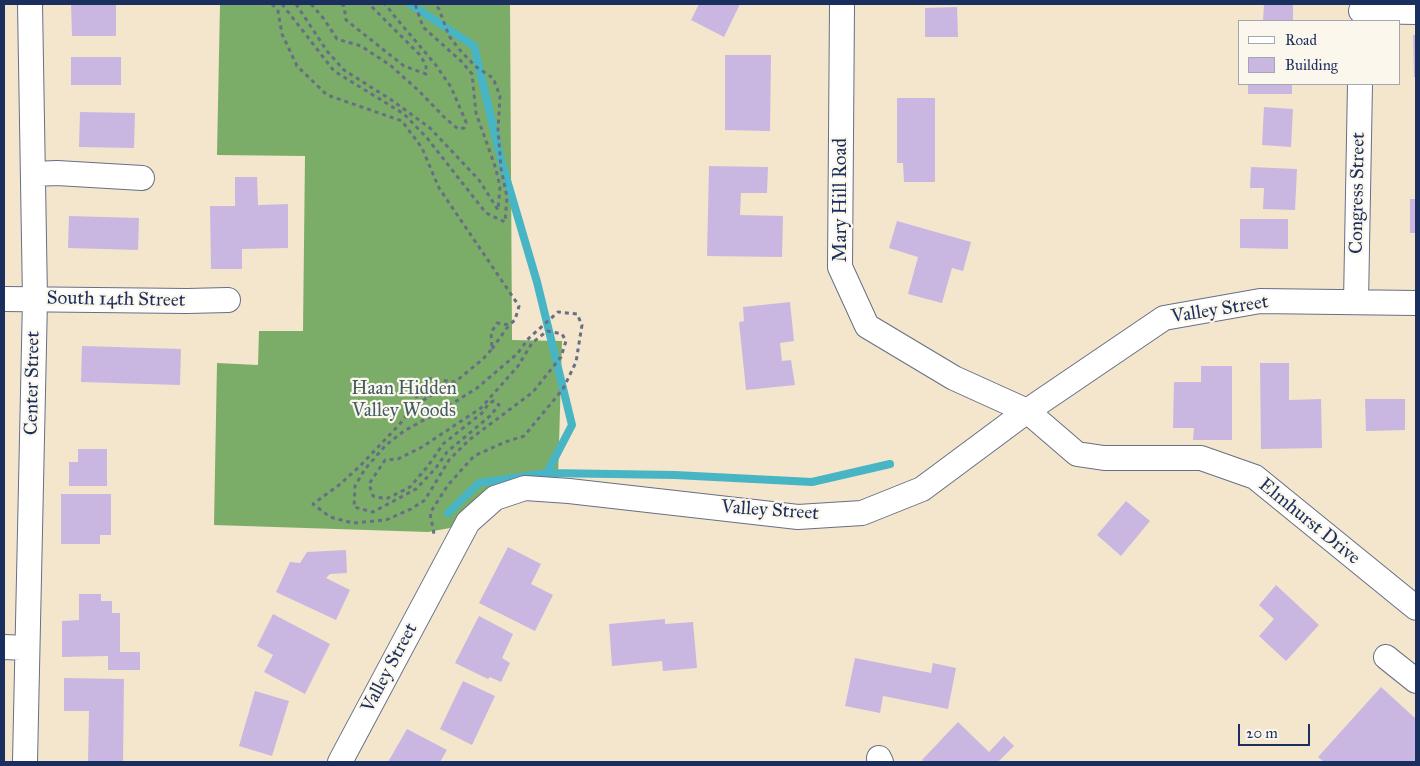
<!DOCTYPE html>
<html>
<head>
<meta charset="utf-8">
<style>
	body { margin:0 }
	#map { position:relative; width:1420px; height:766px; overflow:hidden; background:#f3e6cc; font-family:"IM FELL Great Primer",serif }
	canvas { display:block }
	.frame { position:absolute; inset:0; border:5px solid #1b2f5e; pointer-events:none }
	.legend { position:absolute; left:1238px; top:20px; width:162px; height:65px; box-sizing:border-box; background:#fbf7ec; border:1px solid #a1a7b3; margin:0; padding:6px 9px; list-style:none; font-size:15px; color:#1b2f5e }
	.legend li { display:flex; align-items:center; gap:10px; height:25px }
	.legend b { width:25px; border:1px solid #a1a7b3 }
	.scale { position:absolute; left:1238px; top:724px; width:72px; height:22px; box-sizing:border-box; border:2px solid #1b2f5e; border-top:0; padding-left:6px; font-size:15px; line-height:18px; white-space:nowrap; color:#1b2f5e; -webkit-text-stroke:4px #fbf7ec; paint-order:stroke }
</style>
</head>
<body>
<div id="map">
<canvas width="1420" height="766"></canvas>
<div class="frame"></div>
<ul class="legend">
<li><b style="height:6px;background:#fff"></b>Road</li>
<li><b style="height:14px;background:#c9b7e1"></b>Building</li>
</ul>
<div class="scale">20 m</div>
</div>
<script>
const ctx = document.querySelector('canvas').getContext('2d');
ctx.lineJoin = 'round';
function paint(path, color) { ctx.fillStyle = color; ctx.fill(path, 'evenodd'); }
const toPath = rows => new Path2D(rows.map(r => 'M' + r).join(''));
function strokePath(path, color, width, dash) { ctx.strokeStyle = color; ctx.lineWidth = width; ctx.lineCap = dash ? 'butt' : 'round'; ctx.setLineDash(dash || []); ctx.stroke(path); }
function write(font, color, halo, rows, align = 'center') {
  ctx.font = font + ' "IM FELL Great Primer",serif'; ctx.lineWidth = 4.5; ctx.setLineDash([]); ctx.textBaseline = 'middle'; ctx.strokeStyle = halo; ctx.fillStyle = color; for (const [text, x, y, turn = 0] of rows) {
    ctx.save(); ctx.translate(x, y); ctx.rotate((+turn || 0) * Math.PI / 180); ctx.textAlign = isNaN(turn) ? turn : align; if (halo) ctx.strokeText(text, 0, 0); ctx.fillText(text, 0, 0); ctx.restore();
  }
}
const forest = toPath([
	[220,4,510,4,512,340,562,341,558,478,488,488,450,528,428,532,214,525,217,363,258,365,259,331,303,331,305,156,217,155]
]);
const stream = toPath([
	[410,4,474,46,501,160,537,282,572,425,547,473,479,483,448,513],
	[547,473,675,475,812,482,890,464]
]);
const building = toPath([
	[71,4,116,4,116,36,72,36],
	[699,4,740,4,724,37,691,20],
	[1264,4,1293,4,1293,21,1263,21],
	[957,7,958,37,925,37,925,8],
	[1413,35,1416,35,1416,77,1414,77],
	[725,55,771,55,770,131,725,130],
	[71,57,121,57,121,85,71,85],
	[1248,84,1292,84,1292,94,1248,94],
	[897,98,935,98,935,182,904,182,903,163,897,163],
	[1264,107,1293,109,1291,147,1262,145],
	[80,112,135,113,134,148,79,147],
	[709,166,768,167,767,193,741,193,740,215,783,216,782,257,707,256],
	[1251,167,1297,169,1295,210,1263,209,1264,188,1250,188],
	[235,177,257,177,258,205,288,204,288,248,242,249,242,269,211,269,210,206,235,206],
	[1410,199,1416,199,1416,233,1410,233],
	[69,216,139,218,138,250,68,248],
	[1240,219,1288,219,1288,249,1240,248],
	[897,221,971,242,963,271,952,268,942,303,908,294,918,257,889,248],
	[790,302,794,341,780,343,782,361,791,360,795,385,746,390,739,322,744,321,743,307],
	[82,346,181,349,180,385,81,382],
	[1260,363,1289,363,1289,400,1321,399,1322,448,1261,449],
	[1201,366,1232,366,1232,440,1193,440,1194,428,1173,428,1174,382,1201,382],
	[1365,399,1405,399,1405,430,1366,431],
	[78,449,107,449,107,486,69,486,69,462,78,462],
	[61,494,111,494,111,535,100,535,100,544,61,544],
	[1126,501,1150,521,1121,556,1097,535],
	[508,547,541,564,531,584,553,595,535,631,479,603],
	[346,550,347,573,330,574,326,578,350,590,336,620,276,592,290,562,300,563,307,552],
	[1276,585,1319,625,1286,661,1259,636,1274,619,1259,605],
	[79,594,101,594,101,601,112,601,112,613,120,613,120,652,140,652,140,670,108,670,108,656,62,657,62,621,79,620],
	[273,614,330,644,305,694,264,672,273,655,257,646],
	[479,616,513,634,502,658,510,663,501,682,490,677,488,679,455,663],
	[665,619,665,624,693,622,697,668,663,671,662,661,612,666,609,624],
	[855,658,931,673,933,663,956,668,948,709,883,696,880,713,845,706],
	[64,678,124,679,123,762,88,762,89,711,64,711],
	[463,681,495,696,472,745,440,729],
	[1381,687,1416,719,1416,762,1324,762,1318,757],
	[255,691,289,701,272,756,239,746],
	[958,722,989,752,1004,736,1014,746,998,762,925,762,922,760],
	[407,729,447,750,440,762,388,762]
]);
const path = toPath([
	[272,4,278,11,282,34,297,66,327,95,402,121,422,148,439,188,519,306,515,320,509,325,497,323,491,333,492,349,483,359,455,382,427,378,417,395,416,404,399,425,359,467,339,485,313,504,330,517,353,523,386,520,411,509,425,500,449,460,469,440,533,392,561,357,566,341,562,334,547,331,532,343,518,366,481,408,422,447,398,459,385,460,369,484,373,496,386,499,410,487,428,466,443,444,482,413,489,403,494,401,499,405,490,416,447,452,435,469,416,489,373,512,354,507,355,486,365,469,386,445,404,431,444,409,477,388,517,354,529,338,558,312,577,314,582,325,576,362,563,389,524,436,505,442,474,456,448,485,430,513,434,534],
	[282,4,334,71,404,114,427,138,486,213,505,222,507,197,501,168,498,130,500,96,493,78,475,66,459,49,449,36,439,9,435,4],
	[296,4,327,51,344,70,393,101,430,128,479,180,498,210,500,187,496,169,476,113,472,74,462,62,423,27,415,4],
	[311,4,324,19,337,39,361,46,390,65,419,91,445,118,458,129,464,128,466,122,451,87,435,64,396,18,385,4],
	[341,4,344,6,346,20,404,66,426,74,426,65,419,54,369,4],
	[492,349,509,325],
	[416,404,454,383]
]);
const minor = toPath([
	[842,6,840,267,867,326,954,378,1027,411,1077,454,1104,458,1201,458,1255,477,1416,608],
	[1361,11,1416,12],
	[33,174,57,173,142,178],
	[4,299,187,301,228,300],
	[1356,302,1360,84],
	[4,647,27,648],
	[1386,657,1416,681],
	[879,758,881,762],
	[25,762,35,299,30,4],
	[340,762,468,522,495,498,525,488,569,491,798,517,862,513,922,489,1027,411,1164,318,1260,301,1416,303]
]);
const streetNames = [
	["Congress Street",1358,193,-89],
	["Mary Hill Road",841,200,-90],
	["South 14th Street",116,300,1],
	["Valley Street",1220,310,-9],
	["Center Street",33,383,-89],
	["Valley Street",770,511,4],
	["Elmhurst Drive",1309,522,39],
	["Valley Street",390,668,-62]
];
const parkNames = [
	["Haan Hidden",404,389],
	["Valley Woods",404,411]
];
paint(forest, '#7bad68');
strokePath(stream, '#47b5c3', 8);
paint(building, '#c9b7e1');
strokePath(minor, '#676f84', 26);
strokePath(path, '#676f84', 3, [4, 4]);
strokePath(minor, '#fff', 24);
write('19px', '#1b2f5e', '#fbf7ec', streetNames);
write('19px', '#415d66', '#fbf7ec', parkNames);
</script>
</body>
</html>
